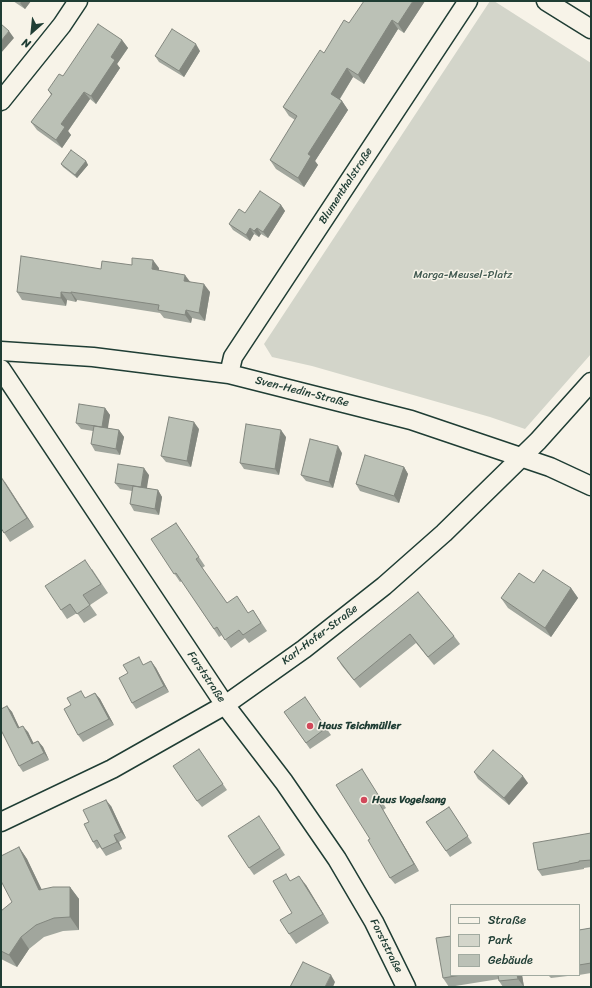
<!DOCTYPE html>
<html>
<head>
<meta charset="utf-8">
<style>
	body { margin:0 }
	#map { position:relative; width:592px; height:988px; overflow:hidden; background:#f7f3e8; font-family:Sriracha,sans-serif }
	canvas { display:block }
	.frame { position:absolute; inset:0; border:2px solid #1f3d34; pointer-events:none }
	.legend { position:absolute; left:450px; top:904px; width:130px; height:72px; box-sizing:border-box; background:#f7f3e8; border:1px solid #a1aaa0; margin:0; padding:5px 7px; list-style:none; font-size:12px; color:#1f3d34 }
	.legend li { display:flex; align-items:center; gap:8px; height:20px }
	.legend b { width:20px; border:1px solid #a1aaa0 }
	.north { position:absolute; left:12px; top:12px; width:40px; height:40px; -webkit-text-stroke:3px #f7f3e8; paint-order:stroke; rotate:207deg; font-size:11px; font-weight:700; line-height:16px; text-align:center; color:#1f3d34 }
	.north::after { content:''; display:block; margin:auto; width:14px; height:18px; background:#1f3d34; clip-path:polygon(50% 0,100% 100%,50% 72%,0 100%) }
</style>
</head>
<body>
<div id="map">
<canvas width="592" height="988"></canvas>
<div class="frame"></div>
<ul class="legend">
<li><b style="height:5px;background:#f7f3e8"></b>Straße</li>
<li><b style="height:11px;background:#d3d5ca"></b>Park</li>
<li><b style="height:11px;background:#bbc1b6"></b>Gebäude</li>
</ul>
<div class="north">N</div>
</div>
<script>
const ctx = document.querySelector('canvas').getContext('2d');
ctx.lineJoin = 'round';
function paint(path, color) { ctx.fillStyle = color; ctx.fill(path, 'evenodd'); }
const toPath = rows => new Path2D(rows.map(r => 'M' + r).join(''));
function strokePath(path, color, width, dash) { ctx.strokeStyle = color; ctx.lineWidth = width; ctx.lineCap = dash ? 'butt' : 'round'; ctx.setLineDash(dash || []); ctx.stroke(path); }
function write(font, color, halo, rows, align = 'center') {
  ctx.font = font + ' Sriracha,sans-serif'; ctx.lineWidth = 3; ctx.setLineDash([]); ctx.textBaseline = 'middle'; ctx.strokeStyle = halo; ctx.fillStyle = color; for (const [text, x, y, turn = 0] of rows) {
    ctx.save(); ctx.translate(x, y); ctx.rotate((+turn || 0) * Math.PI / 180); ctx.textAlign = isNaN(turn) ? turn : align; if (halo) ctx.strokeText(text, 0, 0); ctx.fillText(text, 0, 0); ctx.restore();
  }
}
const green = toPath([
	[490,1,494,1,591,63,591,354,525,429,490,417,312,366,272,357,264,344]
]);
const minor = toPath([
	[546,1,591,29],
	[1,101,62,25,78,1],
	[1,351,93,357,229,374,411,420,550,467,591,486],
	[1,369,225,705,284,782,337,859,374,922,406,987],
	[229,374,233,357,468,1],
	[1,822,112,769,225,705,304,649,384,586,444,533,538,441,591,382]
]);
const wall = toPath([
	[13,1,31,1,25,9],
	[425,1,404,33,398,29,364,84,353,77,340,99,342,101,348,110,315,161,318,165,304,187,276,169,270,160,295,120,289,116,283,107,324,53,349,23],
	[122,40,128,48,117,64,120,68,96,104,90,99,68,131,71,135,62,148,37,130,31,122,51,95,48,90,63,76],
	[200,51,184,77,159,62,155,56],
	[86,161,88,165,77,178,63,167,61,164],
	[281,205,285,211,268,238,261,234,259,237,254,234,250,241,233,230,229,224,245,213],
	[159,268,158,271,189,281,210,292,205,321,192,318,191,323,164,318,160,313,77,300,76,302,67,300,66,306,22,300,17,292,101,269],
	[105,408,110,415,107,428,119,430,124,437,120,455,95,451,91,444,93,431,81,429,76,423],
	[199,429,191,467,166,462,161,456],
	[286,437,279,475,244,469,240,463],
	[342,453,333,488,306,481,301,475],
	[404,467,408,474,399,503,360,491,356,484],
	[149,475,146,488,158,490,162,497,159,515,134,511,130,504,132,491,120,489,115,483],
	[5,482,34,527,10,542,1,528],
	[176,523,205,566,202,568,227,603,249,613,253,610,267,631,249,643,245,638,231,648,222,635,219,637,182,581,180,582,151,539],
	[92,569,108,593,90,605,97,615,84,623,77,613,67,619,61,610],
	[534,583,571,588,578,598,551,637,508,608,501,598],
	[418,592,454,636,460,644,434,665,416,643,360,688,342,666,337,658],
	[151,661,156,668,169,692,136,709,132,703,144,665],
	[95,693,100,699,114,725,83,742,78,735,86,698],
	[305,697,331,735,310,749,284,712],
	[7,706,12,712,19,728,28,732,33,743,38,741,43,747,49,760,23,772,19,766],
	[199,749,227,790,202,807,197,801],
	[362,769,386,808,383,810,419,871,395,884,390,878,370,839],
	[474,772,528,783,509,805,478,779],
	[111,806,126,838,119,842,122,849,106,856,100,847,97,849,93,842,89,822],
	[449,807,472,843,450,857,426,822],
	[264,823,285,855,254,875,249,868],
	[591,833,591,867,584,868,584,869,542,876,538,870],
	[19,847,27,859,42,890,70,887,79,899,79,930,63,931,44,937,29,949,17,967,1,959,1,911,12,902],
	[291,881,306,885,329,923,296,944,289,934,292,913],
	[591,928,591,973,579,975,579,930],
	[451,975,522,975,524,987,503,987,499,981,499,979,449,987,443,978],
	[548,975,576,975,551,978]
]);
const shadedWall = toPath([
	[22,1,31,1,25,9,20,3],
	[413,1,425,1,404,33,398,24],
	[392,20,398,29,364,84,358,75],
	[9,31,14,38,1,53,1,41],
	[122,40,128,48,117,64,120,68,96,104,91,96,111,57],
	[196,44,200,51,184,77,179,71],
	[347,68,353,77,337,103,331,94],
	[84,92,90,99,68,131,71,135,62,148,56,140,61,124],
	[342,101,348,110,315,161,318,165,304,187,298,178,308,154],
	[86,161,88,165,77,178,75,175],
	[281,205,285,211,268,238,263,232],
	[250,228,254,234,250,241,246,235],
	[257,228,261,234,259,237,254,231],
	[153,260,159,268,158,278,152,269],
	[185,275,191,283,184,281],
	[204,284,210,292,205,321,199,313],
	[61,292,67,300,66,306,61,298],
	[71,292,77,300,76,302,71,293],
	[186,310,192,318,191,323,185,315],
	[105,408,110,415,107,434,102,427],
	[194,422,199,429,191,467,187,461],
	[119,430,124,437,120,455,116,449],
	[281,430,286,437,279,475,275,469],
	[338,446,342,453,333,488,329,482],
	[404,467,408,474,399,503,394,496],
	[144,468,149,475,146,494,141,487],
	[1,476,5,482,34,527,27,518],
	[158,490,162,497,159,515,155,509],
	[571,588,578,598,551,637,545,628],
	[151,661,156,668,169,692,164,686],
	[95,693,100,699,114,725,109,719],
	[7,706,12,712,23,735,18,728],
	[23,726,28,732,37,750,32,744],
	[38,741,43,747,49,760,44,753],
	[523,776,528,783,509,805,504,798],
	[106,800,111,806,126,838,121,832],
	[379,803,383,810,419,871,414,864],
	[114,835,119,842,122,849,117,842],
	[19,847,27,859,48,903,39,890],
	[299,876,306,885,329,923,323,914],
	[70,887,79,899,79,930,70,917],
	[21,937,29,949,17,967,9,955],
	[331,975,335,982,333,987,325,987],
	[517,975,522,975,524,987,518,979]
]);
const building = toPath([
	[364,1,413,1,398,24,392,20,358,75,347,68,331,94,342,101,308,154,311,156,298,178,270,160,297,116,283,107,320,50,324,53,344,20,349,23,364,1],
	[1,24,9,31,1,41,1,24],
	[98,24,122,40,111,57,115,60,91,96,84,92,61,124,65,127,56,140,31,122,52,94,48,90,59,74,63,76,98,24],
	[172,29,196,44,179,71,155,56,172,29],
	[71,150,86,161,75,175,61,164,71,150],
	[260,191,281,205,263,232,257,228,254,231,250,228,246,235,229,224,239,209,245,213,260,191],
	[21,256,101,269,102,261,132,265,132,258,153,260,152,269,185,275,184,281,204,284,199,313,186,310,185,315,158,310,159,305,71,292,71,293,61,292,61,298,17,292,21,256],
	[79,404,105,408,102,427,76,423,79,404],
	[169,417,194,422,187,461,161,456,169,417],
	[246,424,281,430,275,469,240,463,246,424],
	[94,426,119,430,116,449,91,444,94,426],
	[310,439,338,446,329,482,301,475,310,439],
	[365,455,404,467,394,496,356,484,365,455],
	[118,464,144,468,141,487,115,483,118,464],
	[1,477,27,518,4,533,1,528,1,477],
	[133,486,158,490,155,509,130,504,133,486],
	[176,523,199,557,196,559,227,603,237,596,248,613,253,610,261,623,243,635,239,630,225,640,217,627,214,629,176,573,174,574,151,539,176,523],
	[85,560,101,584,83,595,90,605,77,614,70,604,61,610,45,586,85,560],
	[543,570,571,588,545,628,501,598,519,573,534,583,543,570],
	[418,592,454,636,428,657,410,634,354,680,337,658,418,592],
	[139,657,143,665,151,661,164,686,132,703,119,678,128,673,123,665,139,657],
	[81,691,85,698,95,693,109,719,78,735,64,709,71,705,67,698,81,691],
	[305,697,326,728,306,743,284,712,305,697],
	[7,706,18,728,23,726,32,744,38,741,44,753,19,766,1,730,1,709,7,706],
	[199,749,223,784,197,801,173,766,199,749],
	[493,750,523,776,504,798,474,772,493,750],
	[362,769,382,801,379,803,414,864,390,878,368,840,370,839,336,785,362,769],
	[106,800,121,832,114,835,117,842,102,849,97,840,93,842,84,824,89,822,83,810,106,800],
	[449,807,468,836,446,851,426,822,449,807],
	[259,816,280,848,249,868,228,836,259,816],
	[591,833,591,860,579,861,579,862,538,870,533,843,591,833],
	[19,847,39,890,53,887,70,887,70,917,54,918,36,925,21,937,9,955,1,951,1,911,12,902,1,881,1,856,19,847],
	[286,874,290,881,299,876,323,914,289,934,280,920,292,913,273,881,286,874],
	[591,928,591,963,579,965,579,930,591,928],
	[451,936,451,975,461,975,443,978,436,938,451,936],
	[303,962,331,975,325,987,290,987,303,962],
	[498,975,517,975,518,979,499,981,498,975]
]);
const markers = [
	[310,726,4,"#d1495b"],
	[364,800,4,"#d1495b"]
];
const streetNames = [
	["Blumenthalstraße",346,186,-57],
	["Sven-Hedin-Straße",302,392,14],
	["Karl-Hofer-Straße",320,635,-37],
	["Forststraße",206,677,56],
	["Forststraße",386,946,63]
];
const parkNames = [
	["Marga-Meusel-Platz",463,275]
];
const poiNames = [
	["Haus Teichmüller",318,726],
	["Haus Vogelsang",372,800]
];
paint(green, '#d3d5ca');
strokePath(minor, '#1f3d34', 21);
strokePath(minor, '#f7f3e8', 18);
paint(wall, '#a1a69d');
paint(shadedWall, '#83877f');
paint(building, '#bbc1b6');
strokePath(building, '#83877f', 1);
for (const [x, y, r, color] of markers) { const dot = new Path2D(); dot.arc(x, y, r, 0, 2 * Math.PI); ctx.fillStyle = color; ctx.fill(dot); strokePath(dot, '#f7f3e8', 1.5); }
write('11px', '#1f3d34', '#f7f3e8', streetNames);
write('11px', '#435b52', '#f7f3e8', parkNames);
write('bold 11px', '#1f3d34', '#f7f3e8', poiNames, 'left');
</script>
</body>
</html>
